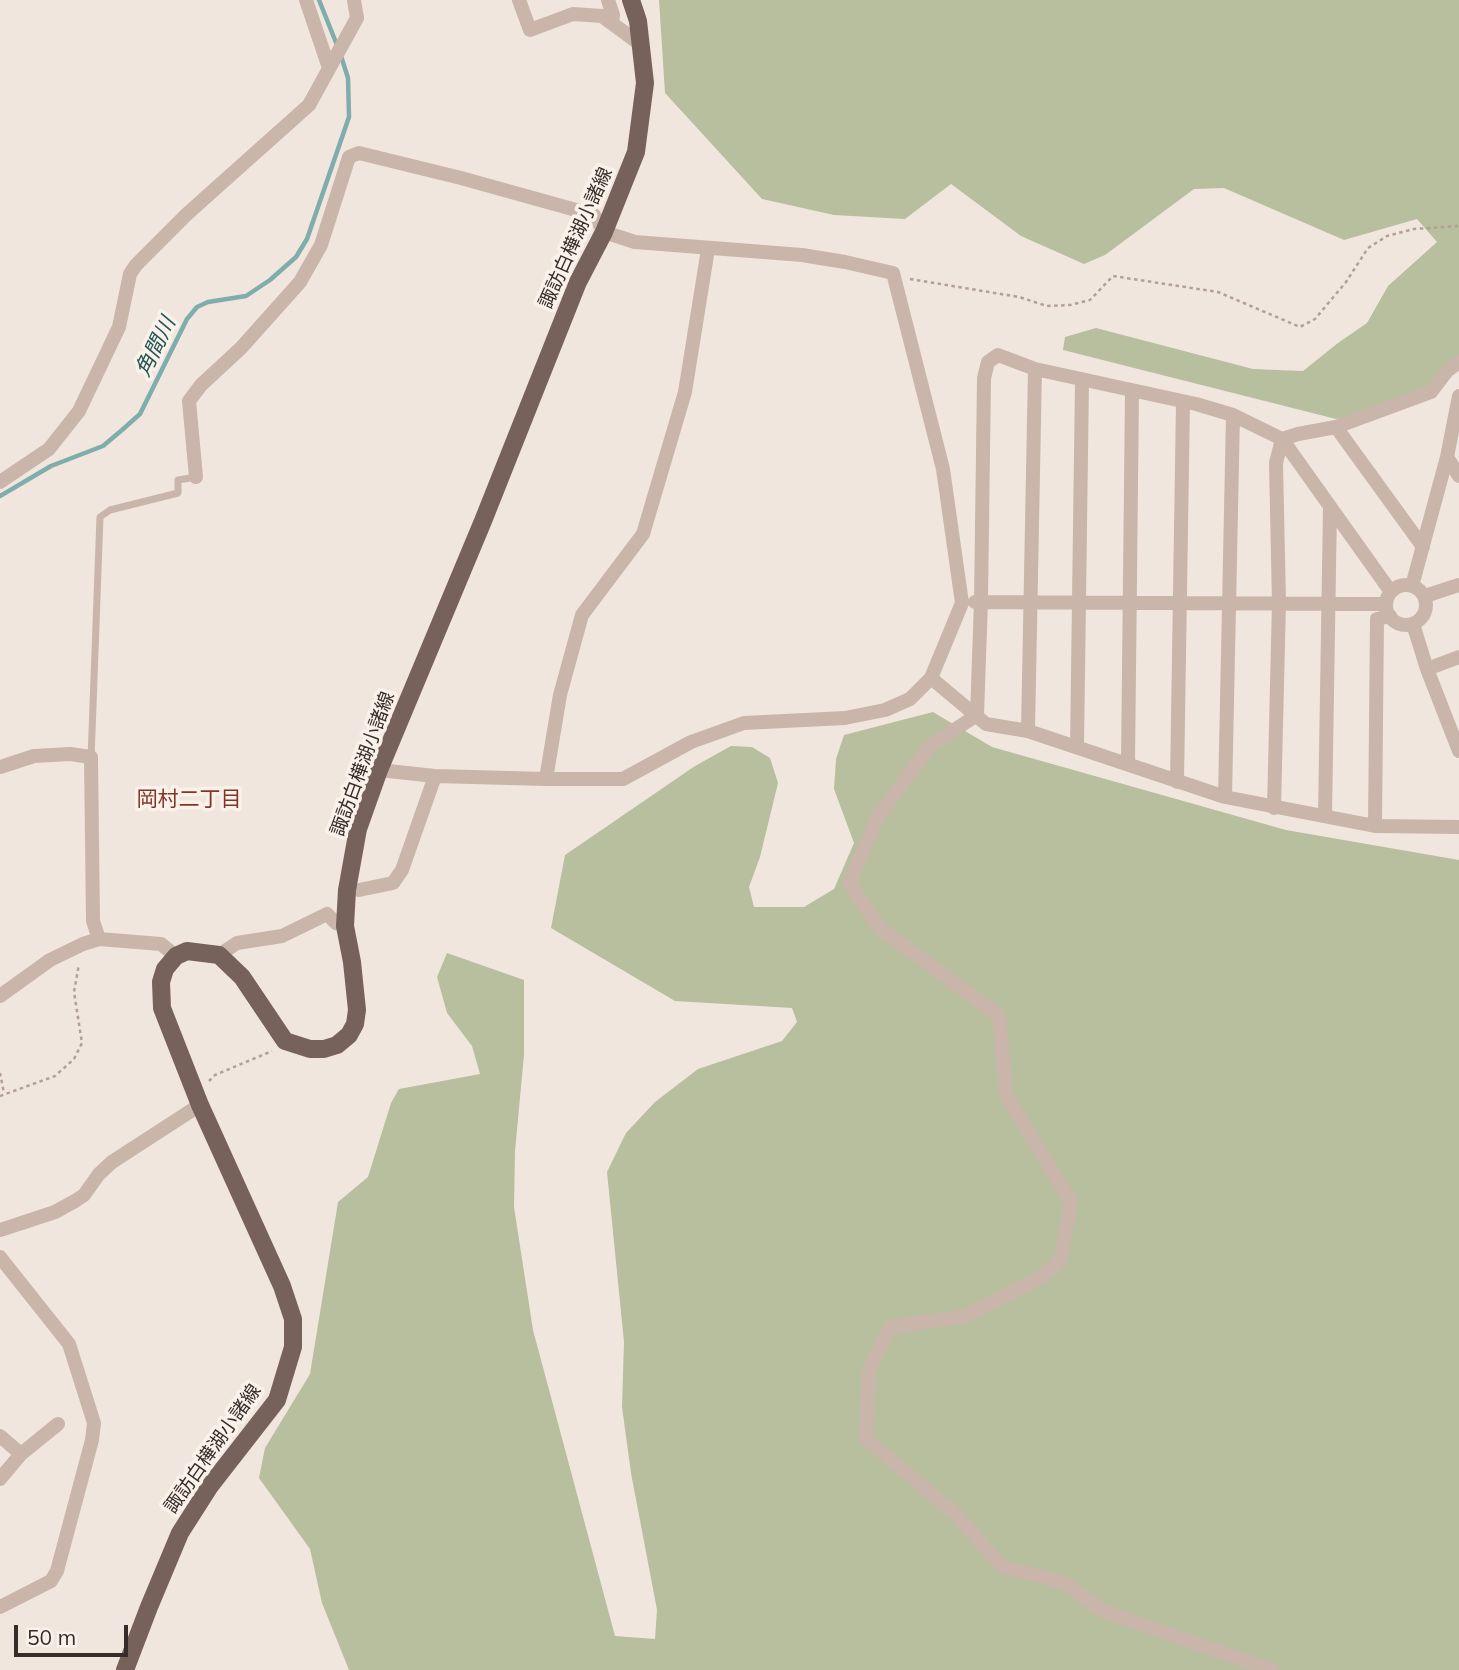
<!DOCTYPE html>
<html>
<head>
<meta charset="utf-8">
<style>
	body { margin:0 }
	#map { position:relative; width:1459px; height:1670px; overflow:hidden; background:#f1e6de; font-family:Mulish,sans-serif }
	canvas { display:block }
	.scale { position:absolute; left:14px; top:1625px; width:114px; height:32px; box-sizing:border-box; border:4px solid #362c29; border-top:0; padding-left:9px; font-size:21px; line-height:24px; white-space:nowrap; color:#362c29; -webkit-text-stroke:5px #f9f1ea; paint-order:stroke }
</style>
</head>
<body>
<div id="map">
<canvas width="1459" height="1670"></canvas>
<div class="scale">50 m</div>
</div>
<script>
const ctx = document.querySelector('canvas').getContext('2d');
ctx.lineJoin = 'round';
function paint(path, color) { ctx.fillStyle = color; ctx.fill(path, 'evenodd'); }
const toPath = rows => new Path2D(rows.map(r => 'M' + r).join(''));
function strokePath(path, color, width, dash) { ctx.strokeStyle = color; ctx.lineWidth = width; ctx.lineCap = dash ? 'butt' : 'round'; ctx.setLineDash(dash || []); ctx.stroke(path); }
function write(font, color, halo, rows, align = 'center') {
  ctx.font = font + ' Mulish,"Noto Sans JP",sans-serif'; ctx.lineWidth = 7; ctx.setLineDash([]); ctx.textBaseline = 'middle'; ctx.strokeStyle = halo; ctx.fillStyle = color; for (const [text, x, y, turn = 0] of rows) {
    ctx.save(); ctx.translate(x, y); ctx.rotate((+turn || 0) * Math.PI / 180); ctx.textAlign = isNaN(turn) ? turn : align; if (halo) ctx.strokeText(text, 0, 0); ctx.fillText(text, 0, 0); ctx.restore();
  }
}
const green = toPath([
	[659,0,1459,0,1459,357,1406,408,1336,419,1063,350,1065,337,1096,328,1253,369,1303,371,1338,343,1367,323,1388,286,1437,242,1417,219,1344,240,1224,188,1194,189,1105,255,1084,264,1021,236,951,184,905,219,834,215,762,199,665,93],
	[933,712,992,747,1286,830,1459,860,1459,1670,349,1670,322,1603,310,1549,259,1478,265,1448,310,1374,338,1202,368,1177,391,1103,399,1089,480,1074,472,1046,447,1013,437,977,447,953,524,980,524,1055,515,1151,514,1207,533,1330,615,1636,655,1639,657,1610,631,1473,622,1407,624,1342,607,1172,626,1133,655,1102,698,1069,782,1041,797,1022,792,1008,675,1001,551,928,565,855,695,766,731,746,752,747,770,758,778,783,760,857,749,887,754,907,804,907,834,889,854,843,834,789,836,759,844,735]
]);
const stream = toPath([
	[319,0,337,45],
	[0,496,51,466,103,446,122,430,140,414,187,319,197,307,208,302,246,296,270,280,296,257,307,239,349,117,348,78,341,56]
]);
const path = toPath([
	[910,279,1019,297,1047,306,1070,305,1090,300,1113,276,1218,292,1300,327,1315,319,1346,282,1368,248,1387,236,1414,229,1459,226],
	[0,1073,4,1093],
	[209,1081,215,1075,272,1051],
	[0,1096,55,1076,74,1059,82,1043,74,992,79,964]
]);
const service = toPath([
	[91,759,100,517,110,510,178,493,178,480,196,477]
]);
const minor = toPath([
	[306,0,329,68],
	[519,0,530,30,573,14,602,16,640,44],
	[608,0,613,15,612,23],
	[1336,427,1423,547],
	[1282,439,1298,434,1336,427,1431,392,1447,371,1459,362],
	[1447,457,1459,476],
	[196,477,189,401,201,385,241,348,300,282,321,245,349,157,359,153,461,178,594,215,604,232,635,242,802,255,845,262,893,273,943,469,962,603,931,678,910,699,885,710,845,718,744,723,691,742,623,779,546,779,435,776,379,770],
	[0,482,49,449,79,411,119,327,130,274,136,265,187,214,309,105,357,18,354,0],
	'1386 605a20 20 0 1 1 40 0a20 20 0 1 1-40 0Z',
	[1412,586,1447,457,1459,396],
	[1425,596,1459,585],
	[975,602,1386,604],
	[1413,624,1427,669,1459,751],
	[1427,669,1459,657],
	[931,678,986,724,1028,731,1225,797,1375,826,1459,827],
	[1028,731,1035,369],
	[1077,747,1082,380],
	[1128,764,1132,391],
	[0,767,34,756,70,754,91,757,93,921,99,939],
	[546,779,560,695,582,615,643,534,685,392,708,249],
	[1177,782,1183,402],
	[1225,797,1233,415],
	[1274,808,1279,603,1276,463,1282,439],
	[1325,816,1330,508],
	[1375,826,1377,619,1390,616],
	[359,890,393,883,402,870,435,776],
	[219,955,237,943,282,936,327,914,336,923,345,926],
	[0,996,50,960,83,944,99,939,161,944,176,956],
	[0,1230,55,1212,75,1201,84,1195,99,1174,112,1162,200,1105],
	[0,1257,69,1344,94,1423,92,1440,57,1571,51,1581,0,1607],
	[0,1436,21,1454],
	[0,1479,21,1454,58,1424],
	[1272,1670,1103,1611,1065,1583,1001,1566,957,1515,866,1439,869,1370,890,1327,966,1316,1041,1277,1060,1261,1071,1202,1006,1095,999,1016,880,928,849,883,879,815,930,746,977,715,981,601,984,378,988,362,998,355,1035,369,1196,404,1233,415,1282,439,1391,592]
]);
const primary = toPath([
	[125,1670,149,1607,180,1533,210,1486,277,1400,293,1347,293,1319,282,1286,200,1105,162,1008,161,982,165,969,176,956,187,951,219,955,242,977,285,1041,310,1049,324,1049,337,1045,349,1035,355,1024,357,1010,352,962,345,926,347,890,358,829,379,770,483,521,578,282,604,232,636,152,645,83,638,21,631,0]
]);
const streetNames = [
	["諏訪白樺湖小諸線",576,238,-66],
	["諏訪白樺湖小諸線",363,764,-70],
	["諏訪白樺湖小諸線",213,1449,-55]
];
const waterNames = [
	["角間川",156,347,-64]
];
const neighbourhoodNames = [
	["岡村二丁目",189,800]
];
paint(green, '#b7bf9e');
strokePath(stream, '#7eadab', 4.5);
strokePath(path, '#b49f94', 2.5, [3.5, 3.5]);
strokePath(service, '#c9b5aa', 7);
strokePath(minor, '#c9b5aa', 14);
strokePath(primary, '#77625b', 18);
write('19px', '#362c29', '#f9f1ea', streetNames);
write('italic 21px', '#215655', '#f9f1ea', waterNames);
write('21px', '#813527', '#f9f1ea', neighbourhoodNames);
</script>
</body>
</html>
